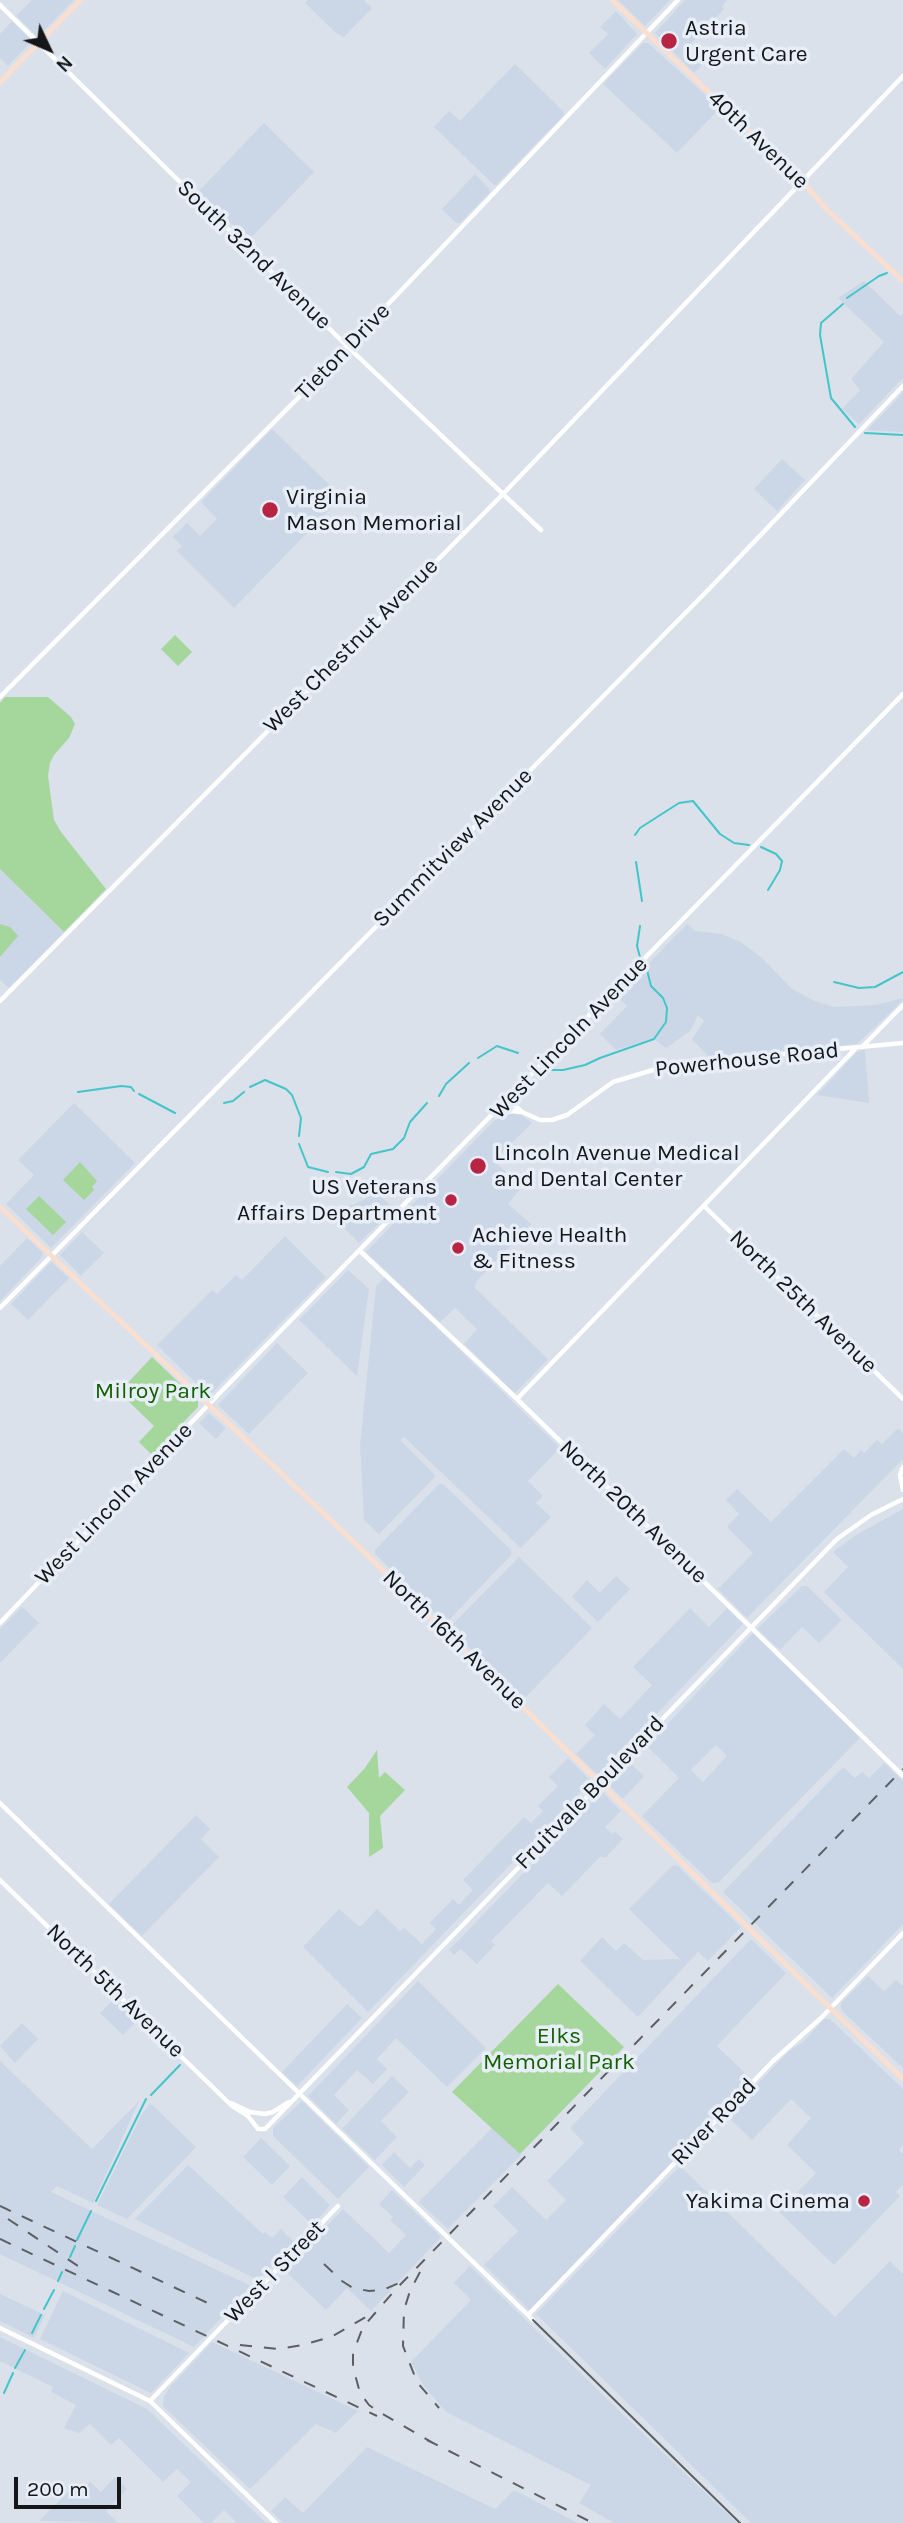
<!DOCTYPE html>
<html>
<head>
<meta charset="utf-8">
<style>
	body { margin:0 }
	#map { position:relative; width:903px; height:2523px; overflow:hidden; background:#dae1ea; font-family:Karla,sans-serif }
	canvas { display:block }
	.north { position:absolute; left:14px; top:14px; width:70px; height:70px; -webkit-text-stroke:5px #e7eef8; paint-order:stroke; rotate:134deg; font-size:19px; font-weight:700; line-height:28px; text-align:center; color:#141619 }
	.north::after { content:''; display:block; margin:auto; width:24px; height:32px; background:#141619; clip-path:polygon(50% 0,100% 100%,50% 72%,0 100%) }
	.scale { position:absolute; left:14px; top:2477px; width:107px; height:32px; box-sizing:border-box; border:4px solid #141619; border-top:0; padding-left:9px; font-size:21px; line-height:24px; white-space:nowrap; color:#141619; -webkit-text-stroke:5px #e7eef8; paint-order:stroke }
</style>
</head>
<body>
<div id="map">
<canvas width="903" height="2523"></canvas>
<div class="north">N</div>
<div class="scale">200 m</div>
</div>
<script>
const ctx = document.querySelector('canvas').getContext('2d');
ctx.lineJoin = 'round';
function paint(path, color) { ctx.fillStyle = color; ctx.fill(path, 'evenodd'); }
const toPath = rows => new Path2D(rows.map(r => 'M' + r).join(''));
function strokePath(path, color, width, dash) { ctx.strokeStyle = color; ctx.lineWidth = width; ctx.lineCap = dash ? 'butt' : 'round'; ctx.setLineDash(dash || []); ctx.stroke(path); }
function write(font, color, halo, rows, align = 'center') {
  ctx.font = font + ' Karla,sans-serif'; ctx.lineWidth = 7; ctx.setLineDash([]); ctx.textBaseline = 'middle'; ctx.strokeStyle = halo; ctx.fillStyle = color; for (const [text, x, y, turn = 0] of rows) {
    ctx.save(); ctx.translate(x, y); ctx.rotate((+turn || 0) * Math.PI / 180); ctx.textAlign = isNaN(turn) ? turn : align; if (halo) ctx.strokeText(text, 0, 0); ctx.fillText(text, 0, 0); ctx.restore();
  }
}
const built = toPath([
	[32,0,74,0,38,37,16,16],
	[308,0,364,0,372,8,344,37,336,33,305,3],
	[618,0,670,0,645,26],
	[685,0,727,0,722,6,724,9,687,48,703,64,694,73,655,33],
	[616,11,637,34,605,69,589,53,608,34,600,27],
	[12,21,32,41,8,66,0,58,0,34],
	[643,43,648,43,720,108,677,153,603,84],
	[515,64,564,112,564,115,496,185,494,185,434,127,449,111,460,121],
	[264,123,314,172,249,240,198,192],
	[475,174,489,188,490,192,460,223,456,223,442,209],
	[864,281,900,316,903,314,903,378,859,424,842,409,860,390,851,379,884,342,838,298],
	[903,393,903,432,867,430],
	[272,429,342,497,234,608,177,551,182,546,173,537,187,523,200,536,217,519,201,502],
	[782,459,805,480,777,511,754,489],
	[0,869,64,932,9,988,0,980],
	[687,924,695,931,721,934,741,942,762,958,792,989,815,1001,833,1007,875,1005,903,998,903,1000,857,1044,709,1057,692,1039,704,1021,698,1015,690,1031,666,1048,653,1038,616,1050,600,1034,627,1006,617,996],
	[865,1050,869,1103,817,1095,857,1052],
	[74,1103,135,1163,51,1248,6,1204,34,1175,18,1160],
	[511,1113,521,1115,532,1123,494,1161,522,1187,508,1204,531,1224,477,1281,474,1287,548,1359,515,1393,464,1344,477,1329,455,1308,440,1322,366,1252,494,1121],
	[377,1193,394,1209,359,1243,325,1209,353,1205],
	[82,1232,104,1253,81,1276,60,1255],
	[285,1236,326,1277,209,1396,157,1345,212,1290,217,1294,236,1275,242,1280],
	[27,1238,43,1253,41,1258,0,1301,0,1266],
	[51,1262,69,1278,28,1320,11,1304],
	[348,1270,369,1289,357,1376,299,1320],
	[385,1277,560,1448,528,1481,543,1496,536,1503,551,1517,521,1548,404,1437,400,1440,435,1475,434,1478,379,1534,364,1520,360,1445,376,1286],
	[277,1343,308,1373,249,1434,218,1405],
	[209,1413,226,1428,216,1439,199,1423],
	[898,1428,903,1433,903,1459,747,1618,718,1589,753,1553,727,1527,739,1514,726,1500,737,1489,771,1522,844,1449,854,1458,861,1450,864,1453,877,1440,882,1444],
	[439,1484,443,1484,511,1550,511,1555,448,1621,442,1620,375,1554,375,1550],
	[903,1509,903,1669,824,1592,848,1567,833,1552,856,1535],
	[519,1557,592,1628,523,1700,449,1628],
	[616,1576,630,1589,598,1622,572,1597,587,1580,600,1593],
	[802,1586,807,1586,842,1620,819,1643,802,1627,780,1650,757,1629],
	[22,1607,39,1623,0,1663,0,1629],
	[690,1608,709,1627,727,1608,743,1624,598,1775,576,1754,595,1735,585,1725,604,1704,620,1719,652,1685,633,1667],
	[753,1633,858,1736,859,1739,718,1883,712,1883,642,1816,679,1778,647,1746],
	[716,1745,727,1756,703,1782,691,1770],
	[568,1758,591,1781,368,2012,303,1947,339,1909,360,1927,377,1909,400,1931,404,1928,422,1944,436,1929,430,1923,453,1899,459,1905,473,1890,463,1880,524,1817,531,1823,543,1811,538,1806,558,1786,549,1777],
	[630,1763,644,1776,623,1799,609,1785],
	[884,1763,903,1781,903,1924,832,1998,723,1892,843,1767,855,1778,862,1772,869,1778],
	[602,1792,621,1811,605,1827,612,1834,615,1832,623,1839,605,1858,601,1856,562,1896,548,1883,491,1941,495,1945,477,1964,461,1949,454,1955,449,1950],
	[196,1815,210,1829,201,1839,219,1857,142,1936,109,1904],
	[677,1865,741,1927,708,1961,698,1952,638,2017,580,1961,602,1937,616,1951,624,1943,643,1960,680,1959,629,1909,672,1866],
	[751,1939,786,1973,717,2046,751,2079,530,2311,484,2265,518,2231,493,2206,512,2187,546,2220,566,2200,547,2181,584,2143,570,2128],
	[868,1976,884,1991,896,1980,903,1986,903,2068,841,2010,841,2003],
	[418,1981,486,2048,447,2087,396,2038,377,2059,387,2069,373,2084,357,2070,334,2095,349,2110,336,2124,308,2096],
	[115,1998,138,2020,123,2035,100,2013],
	[347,2004,362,2018,297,2086,282,2072],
	[824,2019,830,2019,903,2089,903,2145,899,2150,903,2154,903,2184,896,2192,900,2196,834,2265,779,2212,816,2173,787,2145,811,2118,791,2099,752,2140,727,2116,788,2052,804,2041],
	[22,2023,38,2039,15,2063,0,2046],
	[0,2061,92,2149,139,2101,93,2203,57,2186,51,2192,251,2286,194,2347,0,2254],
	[392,2076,409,2092,381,2121,397,2137,375,2160,342,2129],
	[302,2101,369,2167,338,2199,273,2136,273,2128],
	[150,2103,196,2147,127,2219,97,2205,141,2116],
	[492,2128,521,2155,448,2229,419,2202],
	[261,2138,290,2166,272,2185,243,2157],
	[394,2152,410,2168,419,2159,425,2165,404,2187,382,2165],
	[188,2165,263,2234,265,2232,272,2238,281,2229,295,2243,258,2280,135,2219],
	[680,2166,835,2317,890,2261,903,2274,903,2523,751,2523,536,2314],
	[302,2177,330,2205,313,2225,283,2197],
	[392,2190,441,2237,371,2311,347,2288,326,2310,284,2270,343,2209,389,2253,406,2235,390,2220,393,2217,379,2204],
	[470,2266,630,2421,737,2523,614,2523,579,2503,591,2485,446,2412,424,2386,411,2362,471,2300,454,2283],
	[63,2291,189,2353,151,2393,40,2339],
	[0,2294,45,2315,34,2338,0,2321],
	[0,2337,147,2409,266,2523,237,2523,224,2510,211,2523,204,2523,177,2496,191,2482,177,2469,163,2482,119,2438,111,2445,90,2424,79,2433,64,2428,76,2405,51,2392,53,2387,0,2361],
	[212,2342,358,2411,336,2433,316,2424,250,2489,163,2406,164,2396,170,2387],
	[367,2447,495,2509,514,2490,578,2523,283,2523,271,2511,285,2497,303,2513],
	[115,2477,127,2489,106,2511,118,2523,39,2521,75,2485,82,2491,90,2482,101,2492]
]);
const green = toPath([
	[175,635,192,652,178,666,161,649],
	[5,697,48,697,71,717,75,724,69,738,54,755,50,763,48,776,54,820,61,832,106,889,64,932,0,869,0,703],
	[0,924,10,927,18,936,0,957],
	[80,1162,97,1181,92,1187,94,1190,84,1200,63,1180],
	[39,1196,66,1222,53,1235,26,1209],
	[152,1357,198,1401,198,1407,152,1455,139,1442,154,1426,119,1392],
	[377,1750,379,1778,385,1772,405,1790,380,1816,383,1848,369,1857,369,1813,347,1787,365,1768],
	[558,1984,624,2047,520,2154,452,2092]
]);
const stream = toPath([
	[847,298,879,276,887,273],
	[843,304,821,323,820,335,831,398,855,427],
	[865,433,903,435],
	[635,835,640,828,679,803,693,801,720,834,734,843,749,845],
	[761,847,776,854,782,861,780,870,768,890],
	[636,862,642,901],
	[640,926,637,946,640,957],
	[834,982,859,988,875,987,903,972],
	[478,1058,497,1046,518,1053],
	[547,1070,563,1070,585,1065,600,1058,654,1039,666,1022,667,1008,663,998,651,986,646,966],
	[250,1087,265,1080,286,1089,292,1095,301,1118,299,1136],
	[78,1092,121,1086,131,1087,134,1091],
	[139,1094,175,1113],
	[439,1096,446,1084,469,1063],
	[224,1103,233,1101,244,1092],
	[299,1144,308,1167,328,1172],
	[336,1172,351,1174,364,1167,371,1154,393,1149,404,1138,410,1122,427,1103],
	[151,2095,180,2065],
	[96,2201,146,2099],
	[77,2240,91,2211],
	[70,2257,75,2246],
	[58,2281,62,2272],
	[44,2309,54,2290],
	[32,2333,41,2315],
	[15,2368,25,2350],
	[4,2393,13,2373]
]);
const secondary = toPath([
	[0,5,348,347,541,530],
	[0,697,311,385,678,0],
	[0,1001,503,494,903,76],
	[863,1046,903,1005],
	[509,1100,522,1112,540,1120,552,1120,567,1115,613,1082,673,1064,903,1043],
	[496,1115,512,1111,522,1112],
	[704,1206,903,1399],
	[360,1251,517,1399,903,1776],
	[0,1308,710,588,903,386],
	[517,1399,855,1049],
	[903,1467,900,1475,903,1490],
	[0,1623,209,1404,903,694],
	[0,1803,533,2320],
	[0,1880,231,2105,248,2116,258,2129,265,2129,837,1539,871,1515,903,1499],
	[231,2103,250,2112,265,2114,273,2112,289,2102],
	[528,2315,774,2060,821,2018,903,1933],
	[0,2328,150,2401,276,2523],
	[150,2401,338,2206]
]);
const primary = toPath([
	[612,0,802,181,827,210,903,281],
	[0,82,81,0],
	[0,1207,362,1550,903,2079]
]);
const tram = toPath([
	[533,2320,740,2523]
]);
const rail = toPath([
	[0,2206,212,2305],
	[8,2219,87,2272],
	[0,2239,377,2416],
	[324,2264,342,2281,353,2288,369,2291,383,2290,401,2282],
	[420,2272,410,2291,404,2310,403,2346,417,2382,439,2408],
	[240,2345,278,2349,302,2345,331,2337,366,2317],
	[427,2440,593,2523],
	[435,2444,379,2412,369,2405,360,2393,353,2367,353,2353,363,2327,396,2289,903,1769]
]);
const markers = [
	[669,41,9,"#b72543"],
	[270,510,9,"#b72543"],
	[478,1166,9,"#b72543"],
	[451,1200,7,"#b72543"],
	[458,1248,7,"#b72543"],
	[864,2201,7,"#b72543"]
];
const poiNames = [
	["Astria",685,28],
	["Urgent Care",685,54],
	["Virginia",286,497],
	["Mason Memorial",286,523],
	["Lincoln Avenue Medical",494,1153],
	["and Dental Center",494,1179],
	["US Veterans",437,1187,"right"],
	["Affairs Department",437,1213,"right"],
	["Achieve Health",472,1235],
	["& Fitness",472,1261],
	["Yakima Cinema",850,2201,"right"]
];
const streetNames = [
	["40th Avenue",758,140,44],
	["South 32nd Avenue",254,255,44],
	["Tieton Drive",343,352,-46],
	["West Chestnut Avenue",351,646,-45],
	["Summitview Avenue",453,848,-45],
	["West Lincoln Avenue",569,1038,-46],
	["Powerhouse Road",747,1060,-6],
	["North 25th Avenue",803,1302,44],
	["West Lincoln Avenue",114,1504,-46],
	["North 20th Avenue",633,1512,44],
	["North 16th Avenue",454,1640,44],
	["Fruitvale Boulevard",590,1793,-46],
	["North 5th Avenue",115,1991,44],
	["River Road",714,2122,-46],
	["West I Street",275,2272,-46]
];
const parkNames = [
	["Milroy Park",153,1391],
	["Elks",559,2036],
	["Memorial Park",559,2062]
];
paint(built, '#cbd7e6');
paint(green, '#a5d69c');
strokePath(stream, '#44c5c9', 2);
strokePath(secondary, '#fff', 4.5);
strokePath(primary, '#faded0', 5);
strokePath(tram, '#5c5f65', 2);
strokePath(rail, '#5c5f65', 2, [12, 12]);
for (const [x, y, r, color] of markers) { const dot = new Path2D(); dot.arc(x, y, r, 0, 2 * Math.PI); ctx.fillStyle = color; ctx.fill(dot); strokePath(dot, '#e7eef8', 2.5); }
write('23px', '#141619', '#e7eef8', poiNames, 'left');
write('23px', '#141619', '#e7eef8', streetNames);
write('23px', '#125f00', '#e7eef8', parkNames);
</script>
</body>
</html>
